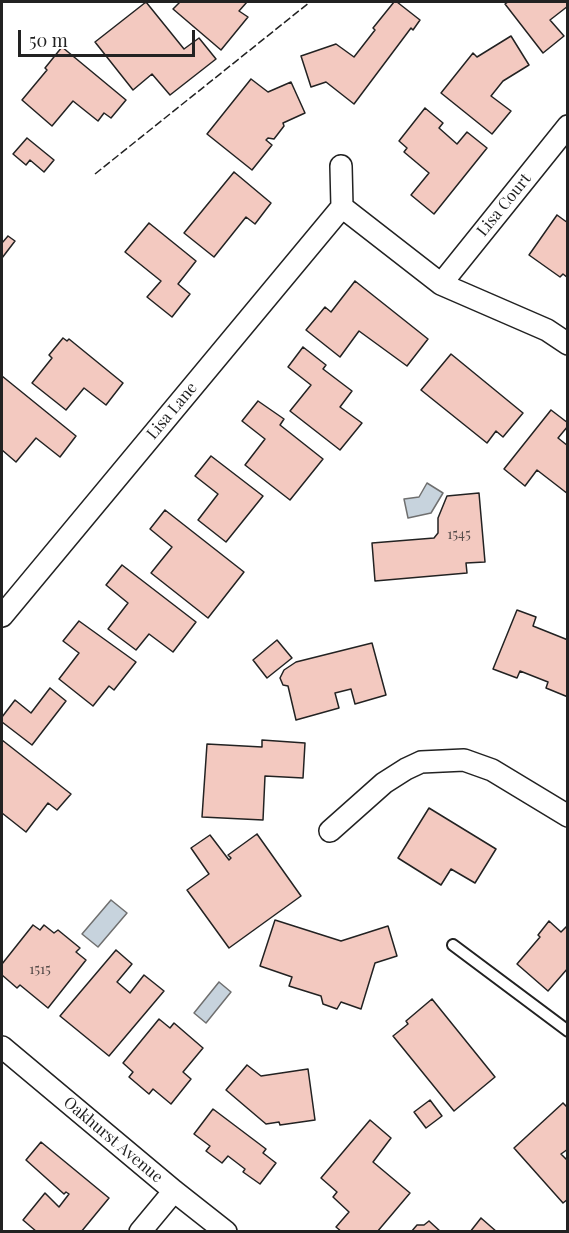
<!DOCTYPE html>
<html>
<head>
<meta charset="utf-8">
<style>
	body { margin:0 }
	#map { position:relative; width:569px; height:1233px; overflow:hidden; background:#fff; font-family:"Playfair Display",serif }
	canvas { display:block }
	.frame { position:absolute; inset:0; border:3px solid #222; pointer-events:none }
	.scale { position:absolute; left:18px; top:30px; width:177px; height:27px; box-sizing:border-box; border:3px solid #222; border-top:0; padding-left:8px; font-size:18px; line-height:21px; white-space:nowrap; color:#222; -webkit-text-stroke:4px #fff; paint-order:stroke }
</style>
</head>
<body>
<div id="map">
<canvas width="569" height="1233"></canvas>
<div class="frame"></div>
<div class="scale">50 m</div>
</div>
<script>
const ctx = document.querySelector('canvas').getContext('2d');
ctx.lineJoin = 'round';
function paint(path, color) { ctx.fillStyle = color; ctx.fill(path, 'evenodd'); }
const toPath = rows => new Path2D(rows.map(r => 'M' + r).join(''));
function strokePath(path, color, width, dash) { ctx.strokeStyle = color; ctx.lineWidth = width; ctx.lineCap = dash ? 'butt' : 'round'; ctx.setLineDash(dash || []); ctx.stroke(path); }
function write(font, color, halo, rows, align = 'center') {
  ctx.font = font + ' "Playfair Display",serif'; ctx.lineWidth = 4.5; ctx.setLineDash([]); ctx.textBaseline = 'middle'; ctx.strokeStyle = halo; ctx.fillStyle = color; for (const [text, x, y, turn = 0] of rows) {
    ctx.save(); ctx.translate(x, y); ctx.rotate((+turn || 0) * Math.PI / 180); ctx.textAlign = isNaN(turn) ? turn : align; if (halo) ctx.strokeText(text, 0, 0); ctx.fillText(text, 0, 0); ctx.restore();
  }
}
const water = toPath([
	[427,483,443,493,431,513,408,518,404,499,419,497,427,483],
	[111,900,127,913,98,947,82,934,111,900],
	[219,982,231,992,206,1023,194,1013,219,982]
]);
const building = toPath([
	[146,2,184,49,199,38,216,59,170,95,152,74,133,90,95,42,146,2],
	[180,2,247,2,239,11,248,17,221,50,173,9,180,2],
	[394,2,397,2,420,20,413,30,411,28,354,104,326,82,311,87,301,56,336,44,354,57,375,30,373,28,394,2],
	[508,2,568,2,568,6,550,20,564,36,543,53,505,4,508,2],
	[511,36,529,65,503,81,491,96,511,111,492,134,441,93,473,53,477,57,511,36],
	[62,47,126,100,111,118,104,113,98,121,73,101,52,126,22,100,47,70,45,68,62,47],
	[251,79,268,92,291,82,305,113,283,123,284,126,274,139,268,138,266,140,272,145,252,170,207,134,251,79],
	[425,108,443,123,439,128,457,144,467,132,487,148,434,214,411,195,429,173,404,152,407,148,399,141,425,108],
	[27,138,54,160,44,172,30,160,26,165,13,154,27,138],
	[234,172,271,203,255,224,246,217,214,257,184,233,234,172],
	[557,215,568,223,568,278,563,274,560,277,529,255,557,215],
	[149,223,196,261,178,284,190,294,172,317,147,297,161,281,125,252,149,223],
	[8,236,15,241,2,258,2,243,8,236],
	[355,281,428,339,407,366,359,331,340,357,306,330,325,307,331,312,355,281],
	[63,338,67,341,69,339,123,383,106,405,84,388,66,410,32,383,52,358,49,355,63,338],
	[303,347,326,365,323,369,352,391,340,407,362,423,340,450,290,411,311,385,288,367,303,347],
	[451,354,523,413,503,437,496,431,487,443,421,390,451,354],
	[2,376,76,436,60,457,36,438,16,462,2,450,2,376],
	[258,401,284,419,280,425,323,459,290,500,245,465,265,439,242,421,258,401],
	[551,410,568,423,568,426,558,438,568,446,568,494,537,470,525,486,504,469,551,410],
	[211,456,263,496,226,542,198,520,218,494,195,476,211,456],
	[479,493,485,562,466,563,467,573,375,581,372,543,434,538,438,533,438,518,447,496,479,493],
	[165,510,244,572,208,618,151,573,172,547,150,529,165,510],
	[122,565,196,622,173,652,149,634,136,650,108,629,128,603,106,585,122,565],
	[517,610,536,617,533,626,568,640,568,697,546,688,548,682,520,671,517,678,493,669,517,610],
	[79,621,136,662,114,690,109,686,93,706,59,679,79,653,63,641,79,621],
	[277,640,292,658,267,678,253,660,277,640],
	[372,643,386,695,355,704,351,689,335,693,339,708,296,720,288,686,283,685,280,678,284,670,296,662,372,643],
	[50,688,66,701,32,745,2,722,2,717,15,700,31,713,50,688],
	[2,740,71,794,57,810,48,803,26,832,2,813,2,740],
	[262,740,305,743,303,778,265,776,263,820,202,817,207,744,262,747,262,740],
	[429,808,496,849,475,883,451,869,441,885,398,858,429,808],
	[257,834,301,896,229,948,187,890,209,874,191,848,210,835,229,860,231,858,228,855,257,834],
	[275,920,341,941,388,926,397,956,375,963,361,1009,341,1002,337,1009,323,1004,321,996,289,986,292,977,260,966,275,920],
	[549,921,561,932,568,925,568,968,548,991,517,964,540,937,538,935,549,921],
	[33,925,40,930,44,925,54,933,58,930,80,948,76,952,86,960,48,1008,20,985,17,988,2,975,2,964,33,925],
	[116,950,132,964,117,982,130,993,144,975,164,991,109,1056,60,1016,116,950],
	[432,999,495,1077,454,1111,393,1036,408,1024,406,1021,432,999],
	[159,1019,170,1028,174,1023,203,1048,183,1072,191,1079,171,1104,153,1089,149,1094,129,1077,133,1072,123,1063,159,1019],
	[247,1065,261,1076,308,1069,315,1120,280,1125,279,1122,266,1124,226,1090,247,1065],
	[430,1100,442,1116,426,1128,414,1112,430,1100],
	[563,1103,568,1108,568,1149,561,1154,568,1161,568,1199,563,1203,514,1148,563,1103],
	[213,1109,266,1149,263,1153,276,1163,260,1184,243,1172,245,1169,228,1156,222,1163,206,1151,210,1146,194,1134,213,1109],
	[370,1120,391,1138,373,1162,410,1193,377,1232,342,1232,336,1227,349,1212,333,1197,337,1192,321,1178,370,1120],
	[41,1142,109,1198,81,1232,37,1232,23,1220,45,1193,59,1207,69,1194,66,1192,64,1194,26,1160,41,1142],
	[481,1218,497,1232,470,1232,481,1218],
	[429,1221,441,1232,411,1232,417,1225,424,1225,429,1221]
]);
const service = toPath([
	[453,945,568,1031]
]);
const minor = toPath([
	[341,166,342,207],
	[441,284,568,126],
	[2,616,342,207,441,284,547,330,568,344],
	[330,831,384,783,406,769,421,762,464,760,492,770,568,816],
	[2,1047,174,1191,226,1232],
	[140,1232,174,1191]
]);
const fence = toPath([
	[95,174,310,2]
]);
const numberNames = [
	["1545",459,535],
	["1515",40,970]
];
const streetNames = [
	["Lisa Court",504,205,-51],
	["Lisa Lane",172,411,-50],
	["Oakhurst Avenue",113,1140,40]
];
paint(water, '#c7d3dd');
strokePath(water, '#6f6f6f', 1.5);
paint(building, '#f3c9c0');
strokePath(building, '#222', 1.5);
strokePath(service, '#222', 14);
strokePath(minor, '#222', 24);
strokePath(service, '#fff', 10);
strokePath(minor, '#fff', 21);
strokePath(fence, '#222', 1.5, [8, 3]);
write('14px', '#564c4a', null, numberNames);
write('16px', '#222', '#fff', streetNames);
</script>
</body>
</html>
